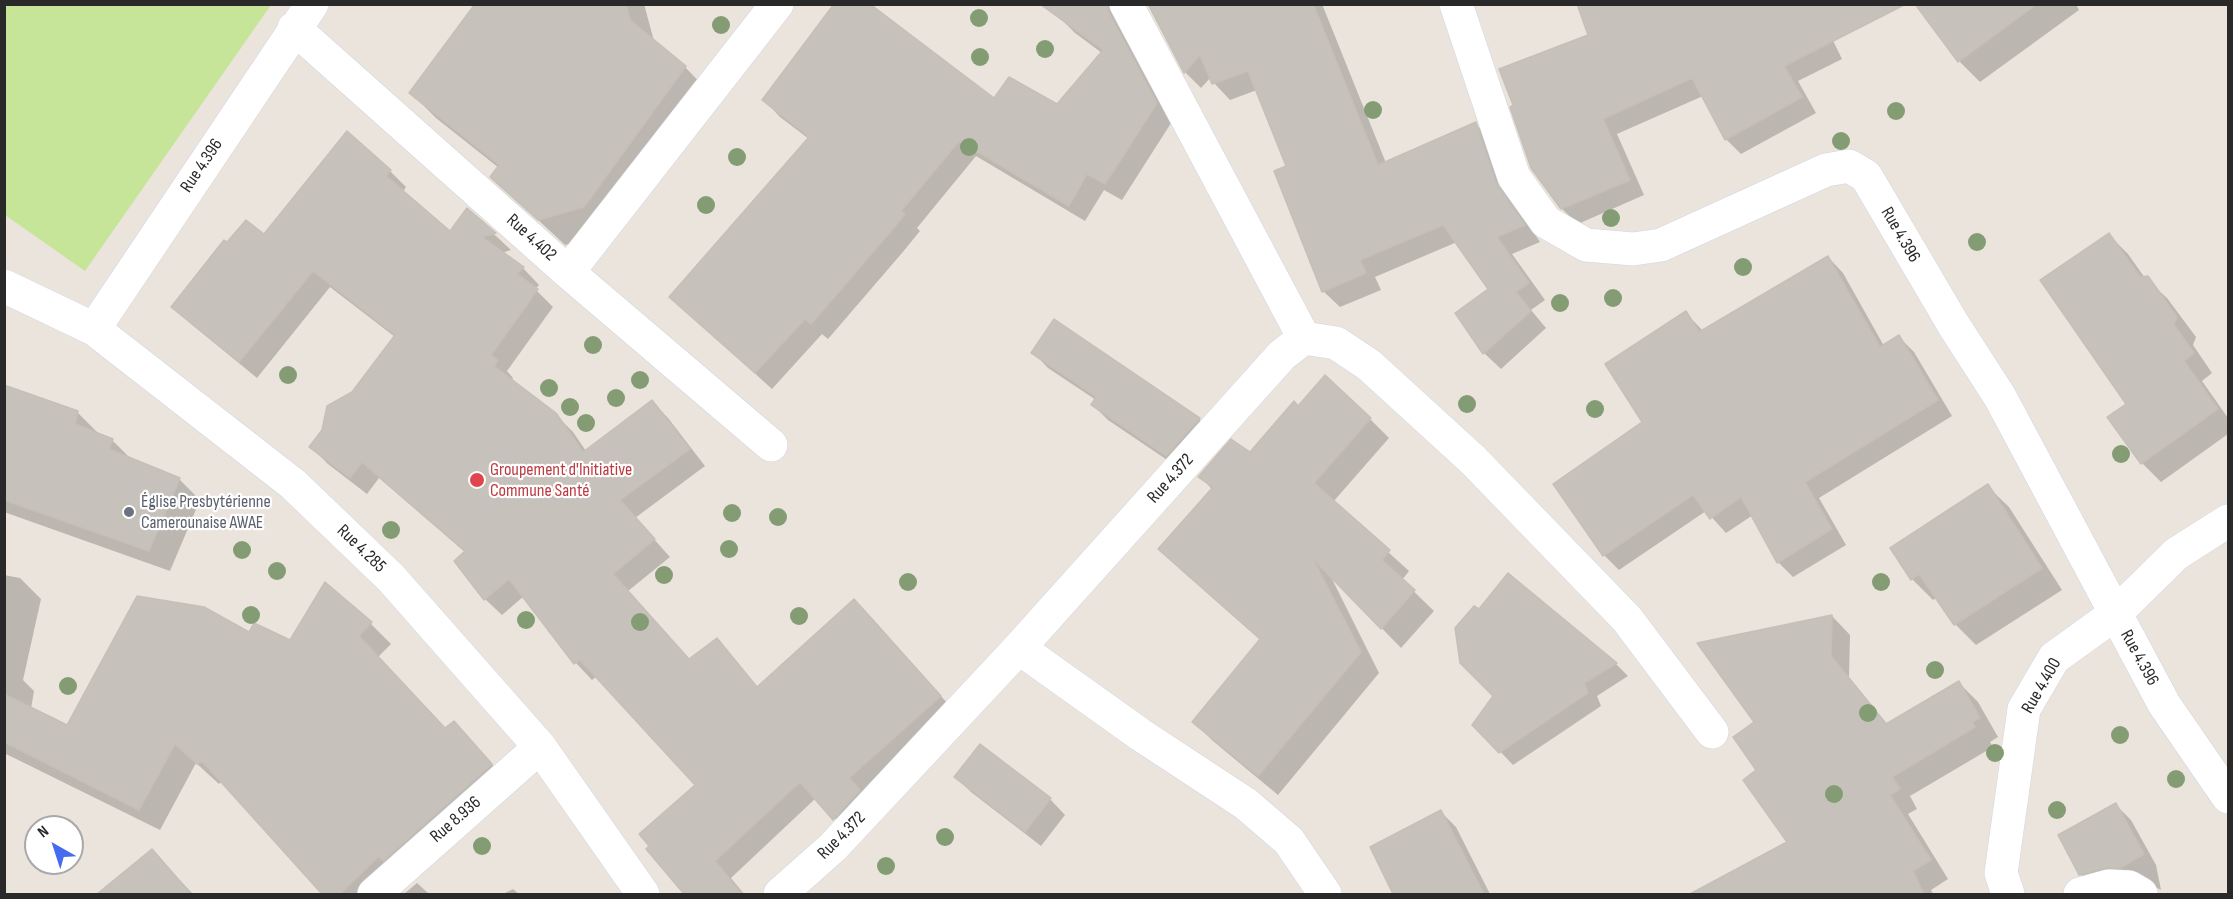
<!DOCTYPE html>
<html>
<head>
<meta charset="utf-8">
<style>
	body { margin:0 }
	#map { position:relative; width:2233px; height:899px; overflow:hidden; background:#ebe4dc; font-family:"Sofia Sans Condensed",sans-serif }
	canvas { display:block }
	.frame { position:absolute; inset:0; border:6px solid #292929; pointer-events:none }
	.north { position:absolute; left:24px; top:815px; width:60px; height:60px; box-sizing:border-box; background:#fff; border:2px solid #a9a9a9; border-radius:50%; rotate:321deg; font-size:16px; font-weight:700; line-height:24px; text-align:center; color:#292929 }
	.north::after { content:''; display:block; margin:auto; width:21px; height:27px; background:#456bee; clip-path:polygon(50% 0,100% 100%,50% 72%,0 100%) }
</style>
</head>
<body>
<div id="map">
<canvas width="2233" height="899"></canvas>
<div class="frame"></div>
<div class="north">N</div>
</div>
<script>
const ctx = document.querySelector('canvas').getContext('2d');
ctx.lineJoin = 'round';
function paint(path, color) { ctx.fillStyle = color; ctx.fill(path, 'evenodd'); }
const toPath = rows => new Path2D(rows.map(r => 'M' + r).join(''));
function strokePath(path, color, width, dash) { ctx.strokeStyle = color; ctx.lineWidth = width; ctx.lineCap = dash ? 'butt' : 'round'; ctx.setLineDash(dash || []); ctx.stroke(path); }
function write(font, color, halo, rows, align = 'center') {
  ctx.font = font + ' "Sofia Sans Condensed",sans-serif'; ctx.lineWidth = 4.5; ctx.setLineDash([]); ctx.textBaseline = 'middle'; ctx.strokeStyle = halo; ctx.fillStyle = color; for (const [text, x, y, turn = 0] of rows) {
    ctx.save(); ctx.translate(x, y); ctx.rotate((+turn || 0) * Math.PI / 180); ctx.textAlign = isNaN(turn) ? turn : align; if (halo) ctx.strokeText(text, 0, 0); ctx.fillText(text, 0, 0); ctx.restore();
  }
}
const pitch = toPath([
	[5,4,271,5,85,271,5,215]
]);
const shadow = toPath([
	[477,4,644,4,654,41,685,67,710,93,610,232,565,245,492,177,499,168,436,118,411,93],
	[1068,4,1133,4,1173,120,1122,200,1104,190,1085,221,976,156,917,228,920,231,902,253,828,339,822,334,772,389,688,313,809,139,780,117,764,100,994,100,1057,106,1102,53,1075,33,1059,17],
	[1149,4,1322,4,1386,163,1475,124,1492,140,1512,201,1540,242,1512,254,1545,300,1531,310,1546,328,1501,369,1484,353,1457,313,1490,290,1457,242,1375,277,1381,290,1340,307,1323,291,1288,167,1257,90,1230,100,1214,83,1211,77,1201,88,1185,72],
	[1917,4,2076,4,2079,10,1980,82,1959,61],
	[1816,6,1842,59,1798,81,1816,113,1741,154,1726,139,1703,96,1617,134,1644,195,1578,224,1560,207,1512,108],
	[390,171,406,187,403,192,450,233,468,210,511,250,501,253,523,268,539,285,535,289,553,307,507,371,513,378,511,381,555,414,573,432,586,451,652,401,668,418,705,466,635,518,670,557,628,591,690,660,717,640,758,688,871,617,956,713,851,835,816,798,731,878,744,894,686,894,648,849,697,786,597,676,592,680,576,663,524,596,502,615,485,599,466,553,379,478,367,494,328,464,311,447,395,337,330,287,257,378,190,323,173,307,264,236],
	[2109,235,2128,254,2145,278,2167,298,2196,337,2193,345,2212,373,2202,381,2228,418,2228,434,2161,482,2142,463,2128,404],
	[1828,257,1843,273,1884,346,1899,337,1914,352,1952,416,1819,498,1846,545,1793,577,1778,562,1753,515,1726,533,1706,511,1619,570,1604,555,1644,423,1686,313,1703,331],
	[1054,321,1199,419,1214,434,1182,470,1108,420,1093,405,1096,400,1048,368,1033,352],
	[4,386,78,413,99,434,112,440,133,461,179,479,200,500,170,571,4,512],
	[1298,408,1370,419,1389,438,1333,502,1409,571,1402,580,1434,611,1401,648,1330,575,1379,673,1278,795,1213,741,1194,722,1261,640,1180,569,1213,490,1200,477,1250,454],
	[1987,486,2009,507,2062,590,1976,645,1955,624,1937,597,1933,600,1912,579],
	[4,575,20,578,41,599,23,680,34,691,31,709,67,727,250,634,290,642,370,623,391,644,378,657,446,730,454,723,512,786,389,894,324,894,222,781,219,784,196,763,160,830,4,753],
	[1832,616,1850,635,1849,677,1888,725,1959,683,1978,702,1998,737,1990,742,1993,747,1910,796,1917,809,1908,814,1948,879,1931,890,1933,894,1693,894,1789,842,1758,771,1756,722],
	[1616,664,1628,676,1597,696,1601,706,1513,765,1474,724,1495,696],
	[980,746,1050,799,1065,815,1041,846,971,792,956,777],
	[2116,805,2131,820,2156,865,2161,890,2147,883,2095,889,2080,874],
	[1441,812,1456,827,1490,894,1395,894,1372,848],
	[152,851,193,894,99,894],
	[417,883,429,894,404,894],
	[513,889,519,894,503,894]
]);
const building = toPath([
	[475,4,626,4,630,20,686,66,584,207,538,220,490,177,499,165,409,93,475,4],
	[834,4,870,4,994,98,1009,77,1057,104,1103,50,1040,4,1107,4,1109,13,1157,103,1105,184,1087,174,1069,206,959,141,901,211,905,214,886,237,811,324,805,319,755,373,669,297,809,137,762,100,834,4],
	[1148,4,1313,4,1378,165,1476,122,1496,183,1525,225,1497,237,1529,283,1516,292,1531,311,1483,354,1455,313,1488,289,1443,225,1360,260,1366,273,1322,292,1274,171,1286,166,1248,71,1212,84,1200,55,1184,73,1148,4],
	[1577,4,1792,4,1904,5,1784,66,1802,97,1725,140,1692,78,1603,119,1630,180,1561,209,1531,168,1510,107,1513,105,1499,69,1588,35,1577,4],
	[1915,4,2037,4,1958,62,1915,4],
	[347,131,391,170,386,176,450,231,467,208,496,233,482,237,524,267,517,274,538,289,491,355,498,360,494,366,556,413,583,452,652,400,690,449,620,500,655,539,613,574,689,659,717,638,757,687,854,599,941,696,849,778,860,790,833,820,800,782,715,861,742,894,684,894,646,849,649,846,639,834,695,785,580,660,574,664,509,579,484,600,454,561,465,551,362,462,350,478,309,447,322,430,327,406,352,392,395,335,313,271,239,362,171,307,224,240,227,242,246,220,264,234,347,131],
	[2109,233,2140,277,2148,276,2177,317,2174,325,2194,353,2184,361,2218,409,2141,464,2107,417,2126,404,2040,280,2109,233],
	[1828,256,1880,347,1899,335,1938,400,1805,482,1832,529,1777,563,1741,497,1710,519,1693,495,1603,556,1553,484,1642,422,1605,364,1686,311,1699,332,1828,256],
	[1054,319,1200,418,1166,456,1091,405,1096,397,1031,353,1054,319],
	[1325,375,1371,418,1314,483,1390,550,1382,560,1415,590,1381,629,1313,559,1361,652,1258,776,1192,722,1260,639,1158,549,1213,487,1198,477,1231,439,1250,452,1294,401,1298,406,1325,375],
	[4,385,78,411,75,424,113,439,109,449,180,478,149,551,4,500,4,385],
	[1988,484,2042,568,1954,625,1919,574,1911,580,1890,548,1988,484],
	[1508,573,1617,663,1584,683,1588,693,1499,753,1472,725,1493,696,1460,663,1455,628,1474,606,1479,609,1508,573],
	[325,582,372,622,359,636,445,728,454,721,492,764,383,861,379,856,340,894,322,894,202,761,197,764,175,744,139,810,4,742,4,694,67,725,137,596,204,607,249,632,254,623,290,640,325,582],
	[1832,615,1831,656,1886,724,1959,681,1980,718,1972,722,1975,727,1892,777,1900,789,1890,795,1931,860,1913,871,1924,894,1690,894,1787,842,1743,780,1756,770,1733,737,1754,722,1697,643,1832,615],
	[980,744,1051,798,1025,832,954,777,980,744],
	[2116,803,2144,854,2120,868,2104,868,2079,875,2058,835,2116,803],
	[1441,810,1484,894,1393,894,1370,847,1441,810],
	[152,849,191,894,97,894,152,849]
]);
const minor = toPath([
	[1456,4,1514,177,1546,222,1586,245,1633,249,1661,245,1826,170,1849,166,1866,176,1953,324,2000,397,2164,704,2228,797],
	[294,28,568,272,771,445],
	[568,272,777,4],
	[4,286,94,329,293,484,391,578,540,747,643,894],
	[94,329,312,4],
	[1304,338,1336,343,1369,365,1473,460,1627,619,1712,732],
	[1019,648,1141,735,1246,804,1289,841,1325,894],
	[374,894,540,747],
	[780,894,833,847,1019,648,1282,355,1304,338,1126,4],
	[2008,894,2001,873,2024,709,2054,658,2115,614,2176,554,2228,521],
	[2080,894,2109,886,2129,887,2141,894]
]);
const trees = [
	[979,18],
	[721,25],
	[1045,49],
	[980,57],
	[1373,110],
	[1896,111],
	[1841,141],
	[969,147],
	[737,157],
	[706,205],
	[1611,218],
	[1977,242],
	[1743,267],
	[1613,298],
	[1560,303],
	[593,345],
	[288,375],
	[640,380],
	[549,388],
	[616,398],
	[1467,404],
	[570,407],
	[1595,409],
	[586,423],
	[2121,454],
	[732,513],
	[778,517],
	[391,530],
	[729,549],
	[242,550],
	[277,571],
	[664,575],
	[908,582],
	[1881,582],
	[251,615],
	[799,616],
	[526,620],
	[640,622],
	[1935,670],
	[68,686],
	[1868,713],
	[2120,735],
	[1995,753],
	[2176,779],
	[1834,794],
	[2057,810],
	[945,837],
	[482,846],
	[886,866]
];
const markers = [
	[477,480,8,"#e0444e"],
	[129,512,6,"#6b7280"]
];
const streetNames = [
	["Rue 4.396",202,166,-56],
	["Rue 4.396",1900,235,60],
	["Rue 4.402",531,238,42],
	["Rue 4.372",1171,479,-48],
	["Rue 4.285",361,549,44],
	["Rue 4.396",2139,658,61],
	["Rue 4.400",2042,686,-60],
	["Rue 8.936",456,820,-41],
	["Rue 4.372",842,836,-45]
];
const healthNames = [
	["Groupement d'Initiative",490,470],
	["Commune Santé",490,491]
];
const worshipNames = [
	["Église Presbytérienne",141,502],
	["Camerounaise AWAE",141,523]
];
paint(pitch, '#c7e598');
paint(shadow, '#0003');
paint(building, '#c6c1bb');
strokePath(building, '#c6bfb6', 1.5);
strokePath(minor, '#d1d5e1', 34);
strokePath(minor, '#fff', 33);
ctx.fillStyle = '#849c74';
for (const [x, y] of trees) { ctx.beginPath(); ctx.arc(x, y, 9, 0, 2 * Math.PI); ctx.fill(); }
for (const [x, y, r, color] of markers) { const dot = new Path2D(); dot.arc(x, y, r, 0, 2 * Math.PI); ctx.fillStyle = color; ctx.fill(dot); strokePath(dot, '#fff', 2); }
write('18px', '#292929', '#fff', streetNames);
write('18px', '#be3a42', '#fff', healthNames, 'left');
write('18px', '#5b616d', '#fff', worshipNames, 'left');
</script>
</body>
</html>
